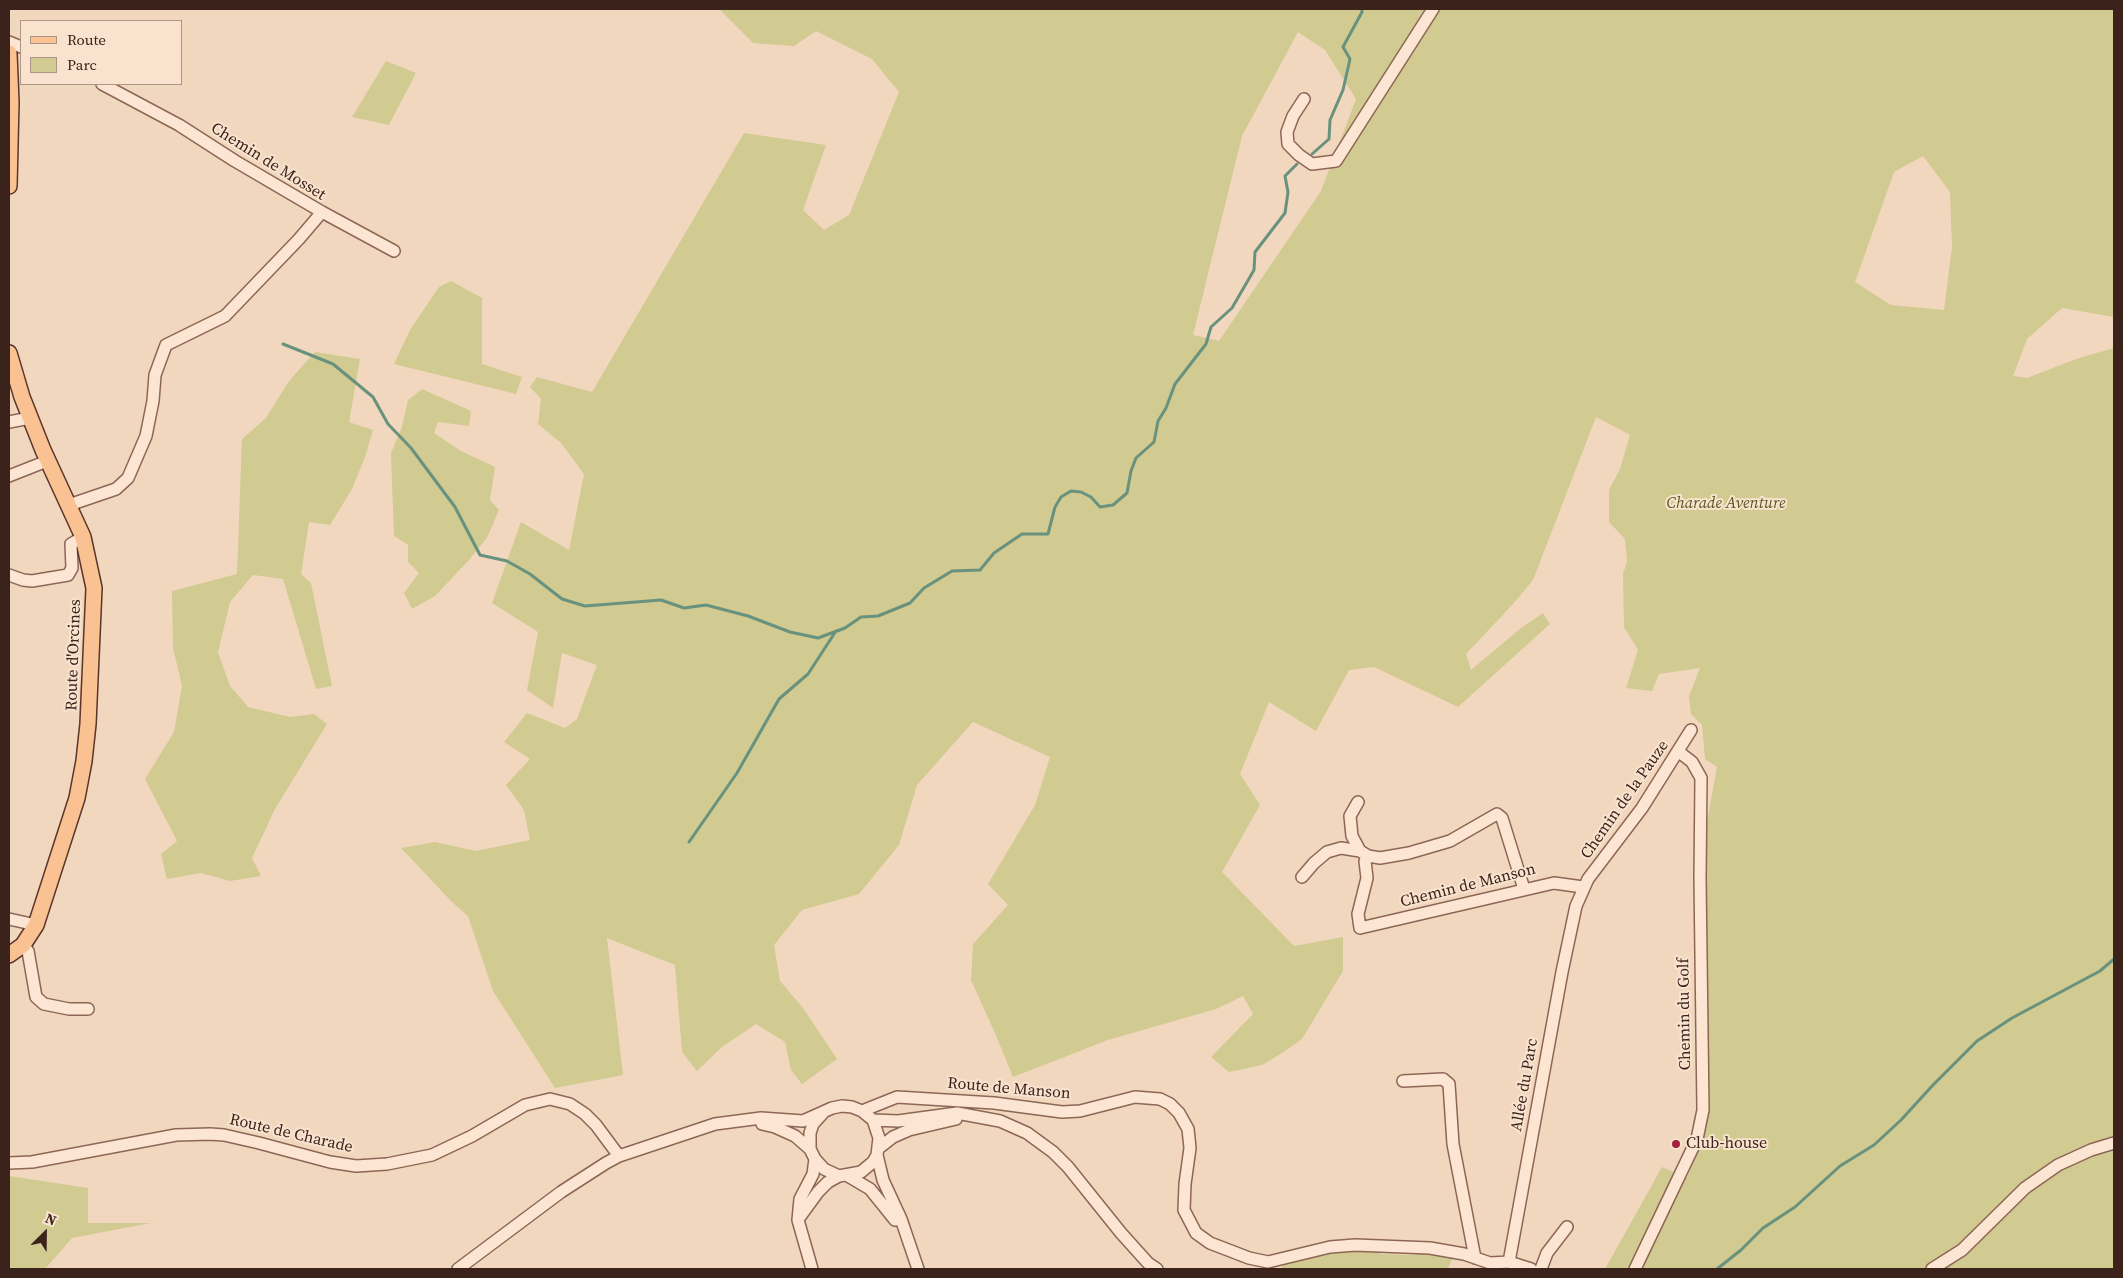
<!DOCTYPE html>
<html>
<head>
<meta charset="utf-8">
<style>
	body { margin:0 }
	#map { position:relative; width:2123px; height:1278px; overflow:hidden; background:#f2d7bf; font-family:"Source Serif 4",serif }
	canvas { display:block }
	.frame { position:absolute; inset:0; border:10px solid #3b231b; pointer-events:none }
	.legend { position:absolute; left:20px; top:20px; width:162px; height:65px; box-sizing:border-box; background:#f9e3cf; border:1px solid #ad9687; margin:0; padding:6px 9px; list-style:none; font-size:15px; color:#3b231b }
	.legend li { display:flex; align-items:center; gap:10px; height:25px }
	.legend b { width:25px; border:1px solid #ad9687 }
	.north { position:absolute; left:20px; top:1208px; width:50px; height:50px; -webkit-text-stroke:4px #f9e3cf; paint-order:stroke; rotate:23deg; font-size:14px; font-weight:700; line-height:20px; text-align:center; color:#3b231b }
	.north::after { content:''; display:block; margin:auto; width:18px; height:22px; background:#3b231b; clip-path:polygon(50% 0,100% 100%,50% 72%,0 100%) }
</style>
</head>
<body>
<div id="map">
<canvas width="2123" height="1278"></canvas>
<div class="frame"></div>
<ul class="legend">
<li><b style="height:6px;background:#fac192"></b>Route</li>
<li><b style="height:14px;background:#d1ca91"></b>Parc</li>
</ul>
<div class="north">N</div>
</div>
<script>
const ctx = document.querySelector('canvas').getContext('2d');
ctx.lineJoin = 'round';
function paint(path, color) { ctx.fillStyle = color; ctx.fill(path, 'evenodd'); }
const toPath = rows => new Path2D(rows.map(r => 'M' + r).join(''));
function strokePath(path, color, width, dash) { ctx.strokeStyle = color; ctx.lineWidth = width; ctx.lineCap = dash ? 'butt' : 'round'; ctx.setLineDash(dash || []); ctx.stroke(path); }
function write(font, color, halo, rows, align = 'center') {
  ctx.font = font + ' "Source Serif 4",serif'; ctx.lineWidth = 4; ctx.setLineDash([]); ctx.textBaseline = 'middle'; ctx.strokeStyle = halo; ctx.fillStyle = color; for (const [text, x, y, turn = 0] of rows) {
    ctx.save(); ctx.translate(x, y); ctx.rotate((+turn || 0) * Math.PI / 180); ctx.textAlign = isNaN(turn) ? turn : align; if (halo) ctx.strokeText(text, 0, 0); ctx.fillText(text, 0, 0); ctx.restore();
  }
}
const green = toPath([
	[719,9,2114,9,2114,317,2062,308,2027,339,2013,376,2027,378,2079,358,2114,348,2114,1269,1605,1269,1662,1167,1687,1178,1703,1139,1698,873,1717,767,1705,759,1702,725,1691,714,1689,696,1700,668,1659,674,1652,691,1626,688,1638,650,1624,627,1623,574,1627,562,1625,539,1609,522,1609,490,1620,469,1630,435,1596,417,1533,580,1513,604,1466,654,1471,670,1521,628,1543,613,1550,624,1458,707,1374,667,1349,670,1316,731,1269,702,1240,774,1260,805,1222,872,1294,946,1343,937,1343,971,1302,1039,1282,1053,1262,1065,1229,1072,1211,1057,1253,1014,1243,996,1216,1009,1108,1040,1013,1077,995,1033,971,980,973,944,1008,905,988,884,1035,805,1050,757,973,722,917,785,899,845,859,894,802,910,774,945,780,981,803,1008,837,1059,802,1084,791,1070,785,1042,756,1024,722,1047,697,1071,682,1052,675,965,607,938,623,1075,555,1088,493,991,468,916,452,902,401,848,435,842,476,851,530,840,524,810,506,785,530,759,504,742,527,713,565,728,577,719,597,665,562,653,553,708,527,690,538,632,492,603,521,522,569,550,584,474,561,443,538,424,541,399,530,387,537,377,592,392,744,133,826,145,803,210,824,230,849,215,899,92,872,59,816,31,794,46,753,43],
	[1298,32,1325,50,1356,99,1321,191,1219,341,1193,335,1242,136],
	[1923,156,1950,192,1952,247,1944,310,1891,305,1855,282,1894,172],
	[386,61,416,73,389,125,352,117],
	[451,281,482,298,482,364,522,377,516,394,394,364,410,330,439,287],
	[315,352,360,359,349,422,373,430,365,457,352,489,330,525,309,522,301,574,311,583,332,686,316,689,283,579,253,575,230,602,218,652,230,686,248,707,290,717,314,714,327,724,275,809,252,858,261,876,230,881,201,873,167,879,161,854,177,841,145,779,174,732,182,686,173,648,172,591,237,574,242,439,266,418,289,381],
	[422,389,471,411,469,426,438,422,434,433,461,451,495,467,490,500,499,510,487,538,469,560,435,596,412,609,404,593,419,573,408,562,408,545,394,536,391,453,402,427,408,400],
	[9,1176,88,1188,88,1223,151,1223,72,1238,45,1269,9,1269],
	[1372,1248,1380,1254,1414,1255,1417,1253,1431,1251,1453,1257,1448,1269,1280,1269,1289,1259,1337,1249]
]);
const stream = toPath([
	[1312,154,1329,139,1330,120,1343,90,1350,59,1343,47,1362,12,1362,9],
	[283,344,333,364,373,397,388,424,411,448,455,507,480,555,507,561,530,574,562,599,585,606,661,600,684,608,706,605,748,616,790,632,818,638,845,628,861,617,878,616,910,603,924,588,952,571,980,570,994,553,1022,534,1048,534,1055,507,1061,497,1071,491,1081,492,1091,497,1100,507,1113,505,1127,493,1131,471,1136,458,1154,442,1158,421,1166,408,1175,384,1206,344,1211,327,1232,308,1254,270,1255,252,1285,213,1288,192,1285,176,1297,164],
	[689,842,737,773,779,699,808,674,836,631],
	[1717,1269,1741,1250,1763,1228,1795,1207,1840,1166,1874,1145,1901,1120,1933,1085,1977,1041,2012,1018,2100,971,2114,959]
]);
const minor = toPath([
	[9,42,21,47],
	[1304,99,1293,116,1287,132,1288,144,1299,155,1312,164,1336,161,1433,9],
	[322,212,394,251],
	[9,422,30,418],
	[9,476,47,461],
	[69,505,116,489,128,478,146,436,153,401,155,375,166,345,225,316,299,239,322,212,235,161,179,125,102,84],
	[9,575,23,580,32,581,68,575,72,568,71,544,83,537],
	[1358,802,1350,816,1352,836,1360,851],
	[1302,877,1314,863,1327,852,1341,848,1360,851,1368,856],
	[1524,889,1502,818,1497,814,1450,841,1409,853,1380,858,1368,856,1365,861,1367,878,1358,914,1360,928,1554,883,1583,887],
	[9,919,36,925],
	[23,945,28,951,36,997,44,1004,69,1009,88,1009],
	[1403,1081,1443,1079,1449,1084,1453,1144,1475,1258],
	[862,1111,897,1097,994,1103,1062,1112,1080,1111,1135,1097,1160,1099,1170,1104,1179,1113,1188,1129,1190,1148,1185,1184,1184,1210,1196,1233,1210,1243,1249,1258,1268,1262,1330,1247,1355,1245,1430,1248,1464,1254,1490,1263,1509,1262,1562,972,1576,906,1588,879,1642,808,1691,730],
	[873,1120,898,1121,957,1113,1000,1121,1027,1133,1053,1152,1068,1167,1121,1233,1148,1263,1157,1269],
	[762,1124,775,1127,795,1136,810,1149],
	[879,1148,893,1137,909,1130,956,1119],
	[877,1155,883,1180,901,1219,918,1269],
	[9,1163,32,1162,176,1135,210,1134,224,1135,259,1143,330,1162,356,1166,387,1164,432,1155,472,1136,525,1105,550,1099,570,1104,585,1114,596,1125,619,1156],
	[848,1176,870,1189,895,1220],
	[799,1218,818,1192,828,1182,839,1176],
	[1509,1262,1531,1269],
	[458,1269,561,1192,606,1163,619,1156,715,1124,761,1118,803,1121,832,1108,842,1106,852,1107,862,1111,873,1120,879,1138,877,1155,873,1162,861,1172,839,1176,824,1169,815,1159,810,1149,810,1133,813,1124,823,1113],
	[812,1269,798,1220,800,1199,813,1174,815,1159],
	[1541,1269,1547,1253,1567,1227],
	[1635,1269,1697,1139,1703,1110,1700,878,1701,778,1692,762,1679,752],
	[1932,1269,1962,1250,2025,1188,2058,1165,2091,1150,2114,1143]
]);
const major = toPath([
	[9,53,11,102,9,186],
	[9,353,22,397,43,450,83,537,94,588,88,724,84,761,77,798,36,925,23,945,9,955]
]);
const markers = [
	[1676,1144,5,"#a21f3f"]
];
const streetNames = [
	["Chemin de Mosset",268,162,32],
	["Route d'Orcines",74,655,-88],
	["Chemin de la Pauze",1625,800,-55],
	["Chemin de Manson",1468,886,-14],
	["Chemin du Golf",1685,1014,-91],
	["Allée du Parc",1525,1085,-80],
	["Route de Manson",1009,1089,5],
	["Route de Charade",291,1134,13]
];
const parkNames = [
	["Charade Aventure",1726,504]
];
const poiNames = [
	["Club-house",1686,1144]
];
paint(green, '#d1ca91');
strokePath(stream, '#68927e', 3);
strokePath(minor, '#8d6655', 14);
strokePath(major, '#5a352a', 18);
strokePath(minor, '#fce6d3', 11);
strokePath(major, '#fac192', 15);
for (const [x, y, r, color] of markers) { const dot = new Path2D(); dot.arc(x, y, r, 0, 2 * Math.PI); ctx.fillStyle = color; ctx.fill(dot); strokePath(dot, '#f9e3cf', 2); }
write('16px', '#3b231b', '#f9e3cf', streetNames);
write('italic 16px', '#585920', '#f9e3cf', parkNames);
write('16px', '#3b231b', '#f9e3cf', poiNames, 'left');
</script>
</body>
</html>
